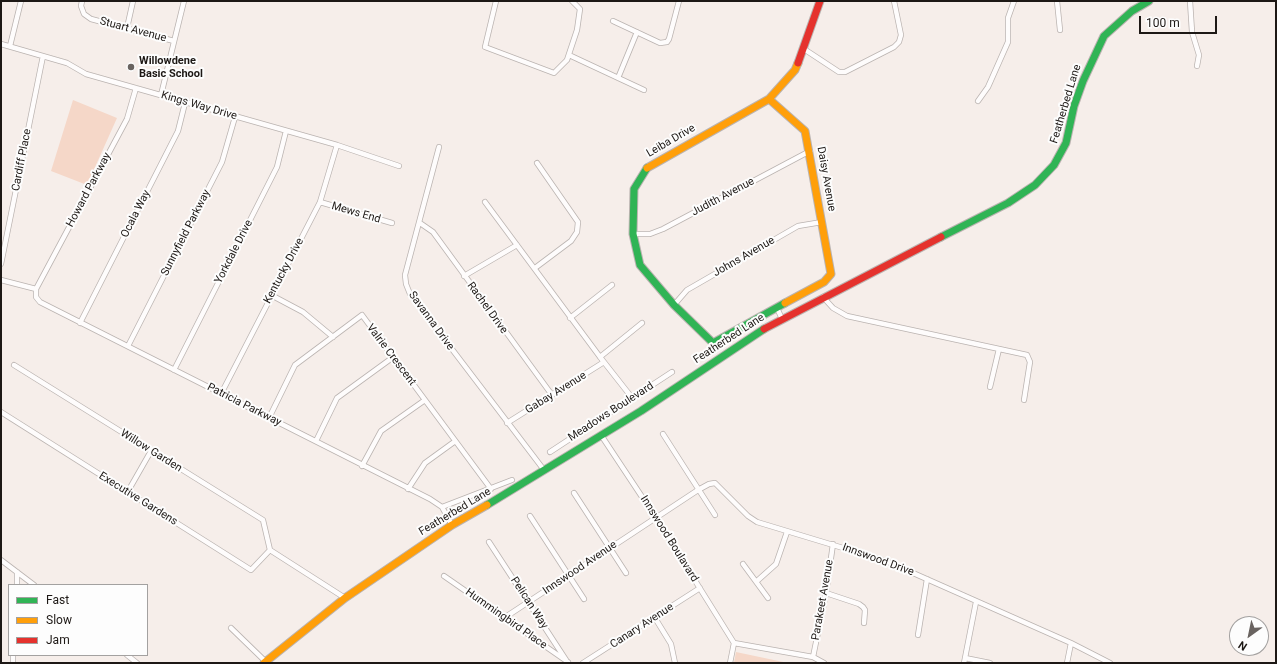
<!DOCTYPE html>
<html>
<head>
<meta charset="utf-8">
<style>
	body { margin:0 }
	#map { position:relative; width:1277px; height:664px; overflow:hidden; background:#f6eeea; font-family:Roboto,sans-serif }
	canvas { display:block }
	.frame { position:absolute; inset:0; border:2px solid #1d1815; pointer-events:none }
	.legend { position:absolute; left:8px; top:584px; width:140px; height:72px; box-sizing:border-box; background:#fdfdfd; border:1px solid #a3a1a0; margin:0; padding:5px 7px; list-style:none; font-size:12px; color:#1d1815 }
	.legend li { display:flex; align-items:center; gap:8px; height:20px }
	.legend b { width:20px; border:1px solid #a3a1a0 }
	.north { position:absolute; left:1229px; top:616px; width:40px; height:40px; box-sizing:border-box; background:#fdfdfd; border:1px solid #a3a1a0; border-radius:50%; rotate:213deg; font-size:11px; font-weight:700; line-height:16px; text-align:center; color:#1d1815 }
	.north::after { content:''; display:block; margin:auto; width:14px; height:18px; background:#696360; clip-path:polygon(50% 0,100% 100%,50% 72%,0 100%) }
	.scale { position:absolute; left:1139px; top:16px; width:78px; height:18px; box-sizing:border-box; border:2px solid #1d1815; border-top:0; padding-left:5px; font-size:12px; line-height:14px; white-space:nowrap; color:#1d1815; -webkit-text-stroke:3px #fdfdfd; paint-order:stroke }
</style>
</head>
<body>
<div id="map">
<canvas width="1277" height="664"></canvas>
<div class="frame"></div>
<ul class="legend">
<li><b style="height:5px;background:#30b455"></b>Fast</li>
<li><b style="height:5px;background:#ff9f0a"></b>Slow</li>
<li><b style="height:5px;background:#e5322d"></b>Jam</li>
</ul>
<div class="north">N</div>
<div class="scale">100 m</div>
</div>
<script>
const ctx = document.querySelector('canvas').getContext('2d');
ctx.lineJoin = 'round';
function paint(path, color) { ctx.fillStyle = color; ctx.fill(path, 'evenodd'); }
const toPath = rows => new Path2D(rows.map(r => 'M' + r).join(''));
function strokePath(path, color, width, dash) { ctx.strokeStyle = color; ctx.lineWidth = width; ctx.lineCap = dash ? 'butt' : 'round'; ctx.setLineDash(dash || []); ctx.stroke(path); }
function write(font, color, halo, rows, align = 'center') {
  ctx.font = font + ' Roboto,sans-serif'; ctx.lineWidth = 4; ctx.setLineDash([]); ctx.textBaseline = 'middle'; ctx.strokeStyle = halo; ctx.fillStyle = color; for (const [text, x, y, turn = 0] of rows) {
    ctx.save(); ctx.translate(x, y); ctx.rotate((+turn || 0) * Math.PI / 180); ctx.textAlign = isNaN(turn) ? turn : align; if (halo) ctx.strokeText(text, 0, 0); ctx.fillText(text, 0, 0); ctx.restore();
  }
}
const green = toPath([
	[73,100,117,118,87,185,51,171],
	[736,652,788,663,734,663]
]);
const street = toPath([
	[82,1,81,6,84,14,91,19,174,41],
	[496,1,485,47,554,73,567,60,577,30,580,9,572,1],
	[1057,1,1060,30],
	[1190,1,1192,32,1199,55,1197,66],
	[613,21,660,43,667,42,669,39,679,1],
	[127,28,133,1],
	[1,44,67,63,86,74,337,145,399,166],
	[10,46,21,1],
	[804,49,839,72,845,72,894,47,899,42,901,35,894,1],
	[569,55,644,90],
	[618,78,637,32],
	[136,88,127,119,36,289,36,297,40,302,430,499,442,507,452,525],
	[161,95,184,1],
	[978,101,988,87,1008,42,1008,18,1014,1],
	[439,147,405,275,406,284,410,294,544,470],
	[320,202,392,223],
	[485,202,600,357,633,399],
	[420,223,433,232,552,395],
	[633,234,650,234,663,229,810,151],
	[1,264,43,56],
	[535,268,571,241,577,232,578,222,537,163],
	[464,276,517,245],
	[1,280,36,289],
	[271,295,303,312,333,337],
	[823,297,833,308,847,316,1027,355,1030,362,1024,400],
	[674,305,687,290,798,226,822,222],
	[777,308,782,319],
	[570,318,612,285],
	[80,323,178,131,185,103],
	[128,346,222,162,235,117],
	[600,357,642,323],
	[14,365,263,520,270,550],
	[174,370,277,167,286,131],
	[990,387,999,349],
	[221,394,320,202,337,145],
	[1,412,251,570,270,550],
	[269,418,295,365,362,315,491,489],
	[507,423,604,362],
	[663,434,715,515],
	[601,435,656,518,734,643,730,663],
	[316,441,337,398,392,358],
	[550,452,672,372],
	[362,466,381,431,425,400],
	[408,489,425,463,454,442],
	[127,493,151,451],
	[574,493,626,573],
	[442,507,512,480],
	[530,516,584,599],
	[489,542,566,660],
	[270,550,345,598],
	[1,560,34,585],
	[743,564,768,598],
	[444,576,568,662],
	[757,581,776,564,787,532],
	[17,585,17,572],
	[826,593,859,604,863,607,865,610,864,623],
	[504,618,698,490,709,484,715,483,748,516,757,522,886,561,1071,643,1110,663],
	[655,618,671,644,675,663],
	[231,628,266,662],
	[918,635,927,579],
	[734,643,813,657,824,663],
	[127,655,137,663],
	[813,657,826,593,833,544],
	[965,658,990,663],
	[13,663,13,655],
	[583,663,700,588],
	[964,663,976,602],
	[1067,663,1071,643]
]);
const fast = toPath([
	[647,168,634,189,633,234,640,265,674,305,713,343,785,303],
	[941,237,1008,203,1035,185,1054,165,1066,143,1074,106,1083,81,1104,36,1132,11,1149,1],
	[487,505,641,411,764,329]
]);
const slow = toPath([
	[769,99,805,131,831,274,824,282,785,303],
	[647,168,769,99,795,70,798,63],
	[264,663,345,598,452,525,487,505]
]);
const jam = toPath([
	[798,63,820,1],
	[764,329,941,237]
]);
const markers = [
	[131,67,4,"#696360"]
];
const streetNames = [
	["Stuart Avenue",133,30,15],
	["Featherbed Lane",1066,104,-73],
	["Kings Way Drive",199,106,16],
	["Leiba Drive",671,141,-30],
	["Cardiff Place",22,160,-79],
	["Daisy Avenue",826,179,80],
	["Howard Parkway",89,190,-62],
	["Judith Avenue",723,197,-28],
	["Mews End",356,213,16],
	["Ocala Way",136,214,-63],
	["Sunnyfield Parkway",186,233,-63],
	["Yorkdale Drive",234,252,-63],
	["Johns Avenue",744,257,-30],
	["Kentucky Drive",284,271,-62],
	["Rachel Drive",487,308,54],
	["Savanna Drive",431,321,54],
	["Featherbed Lane",729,339,-33],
	["Valrie Crescent",391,355,53],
	["Gabay Avenue",556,393,-32],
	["Patricia Parkway",244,405,27],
	["Meadows Boulevard",611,412,-33],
	["Willow Garden",151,451,32],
	["Executive Gardens",138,499,32],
	["Featherbed Lane",455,512,-31],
	["Innswood Boulavard",669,539,58],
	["Innswood Drive",878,560,20],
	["Innswood Avenue",580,568,-34],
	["Parakeet Avenue",823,600,-80],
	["Pelican Way",529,603,57],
	["Hummingbird Place",506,619,35],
	["Canary Avenue",642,626,-33]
];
const poiNames = [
	["Willowdene",139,61],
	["Basic School",139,74]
];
paint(green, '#f5d7c8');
strokePath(street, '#bab3b0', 6);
strokePath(fast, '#bab3b0', 9);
strokePath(slow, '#bab3b0', 9);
strokePath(jam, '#bab3b0', 9);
strokePath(street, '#fefcfc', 4.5);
strokePath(fast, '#30b455', 7);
strokePath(slow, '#ff9f0a', 7);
strokePath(jam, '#e5322d', 7);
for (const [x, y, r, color] of markers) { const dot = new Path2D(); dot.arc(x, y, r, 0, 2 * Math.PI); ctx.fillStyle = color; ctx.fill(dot); strokePath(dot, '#fdfdfd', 1.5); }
write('11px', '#1d1815', '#fdfdfd', streetNames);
write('bold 11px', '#1d1815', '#fdfdfd', poiNames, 'left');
</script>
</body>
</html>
